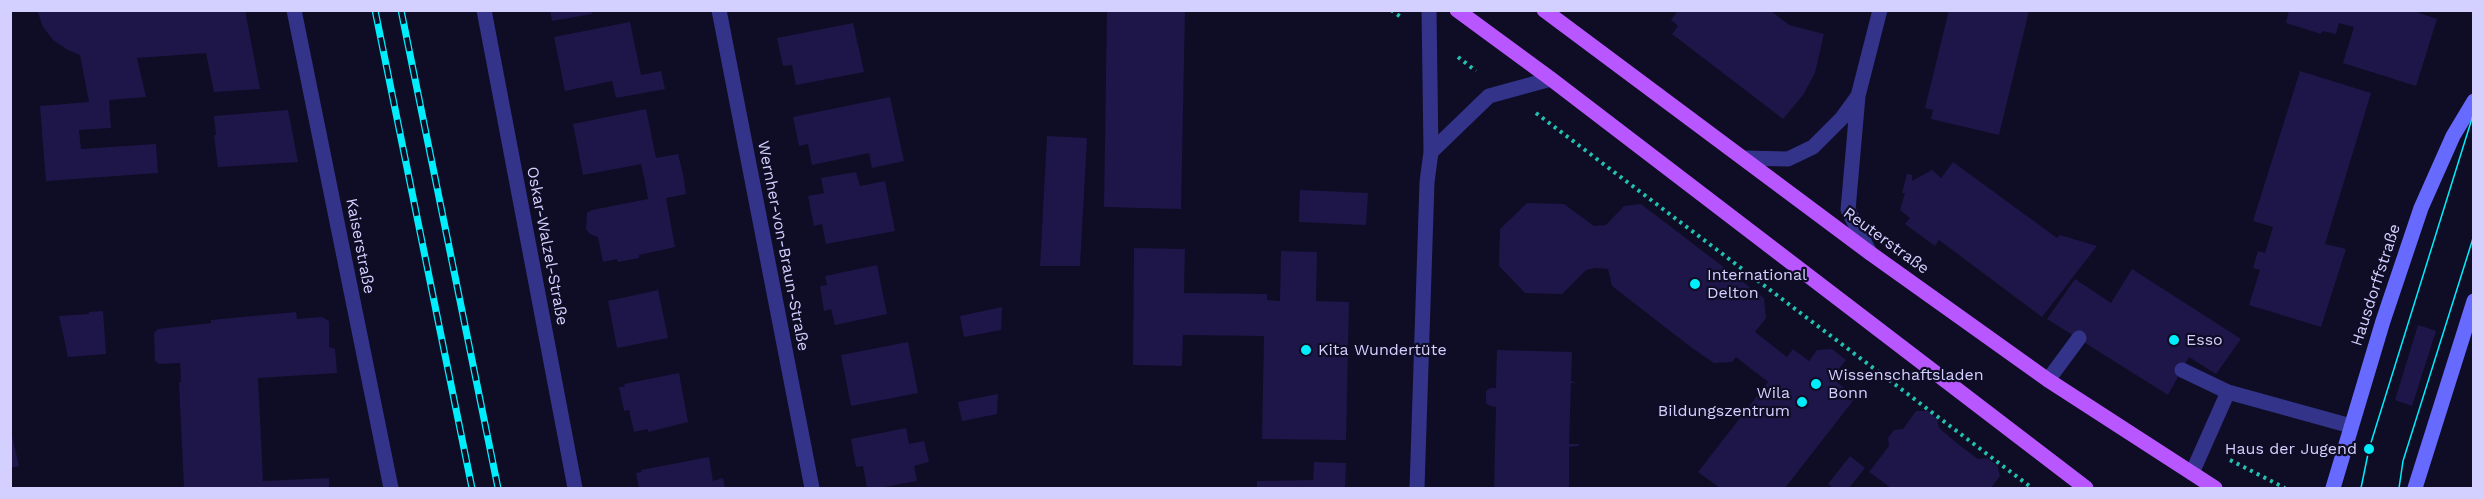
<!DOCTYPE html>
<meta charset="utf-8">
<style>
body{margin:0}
#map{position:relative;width:2484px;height:499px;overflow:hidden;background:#0f0c25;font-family:"Work Sans",sans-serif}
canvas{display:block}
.frame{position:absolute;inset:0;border:12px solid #d3d0ff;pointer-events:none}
</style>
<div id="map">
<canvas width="2484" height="499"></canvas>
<div class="frame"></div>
</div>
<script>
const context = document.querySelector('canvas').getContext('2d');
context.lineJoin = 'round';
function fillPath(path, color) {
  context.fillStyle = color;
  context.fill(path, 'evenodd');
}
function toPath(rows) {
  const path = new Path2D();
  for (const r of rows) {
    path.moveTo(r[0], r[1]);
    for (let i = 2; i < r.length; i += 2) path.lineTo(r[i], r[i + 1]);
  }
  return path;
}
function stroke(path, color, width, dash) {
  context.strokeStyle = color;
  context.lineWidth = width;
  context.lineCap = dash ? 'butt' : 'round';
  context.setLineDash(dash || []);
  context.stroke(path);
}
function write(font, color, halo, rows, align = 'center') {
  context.font = font + ' "Work Sans",sans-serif';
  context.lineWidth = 4.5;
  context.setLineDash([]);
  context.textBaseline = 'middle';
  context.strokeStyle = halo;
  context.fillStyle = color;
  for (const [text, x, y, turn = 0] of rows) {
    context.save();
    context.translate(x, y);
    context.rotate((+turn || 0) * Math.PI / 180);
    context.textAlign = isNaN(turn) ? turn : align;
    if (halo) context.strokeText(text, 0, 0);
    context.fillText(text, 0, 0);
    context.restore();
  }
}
const building = toPath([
 [37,10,245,10,260,89,214,92,206,53,137,58,146,97,109,100,111,128,79,130,81,149,156,144,158,173,46,181,40,106,89,102,80,55,68,50,53,40,43,27],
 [550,10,591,10,592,14,552,21],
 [1107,10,1185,10,1181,209,1104,207],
 [1678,10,1770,10,1789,25,1824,34,1815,73,1803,95,1783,119,1672,34,1678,26,1671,20],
 [1949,10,2029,11,1999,135,1931,119,1933,110,1925,108],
 [2289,10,2420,10,2419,13,2437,19,2416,86,2343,63,2354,27,2339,23,2336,34,2322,31,2321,34,2286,23],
 [630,22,641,75,661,71,665,89,616,98,612,81,565,91,554,37],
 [853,23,864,72,796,85,792,65,783,66,777,38],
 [2300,71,2371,93,2325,244,2346,249,2321,327,2249,305,2260,270,2253,268,2258,251,2265,253,2273,227,2253,221],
 [890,97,904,161,872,168,869,153,812,165,808,144,799,146,793,117],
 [646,109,656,158,678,154,683,174,686,194,666,198,675,247,639,255,639,258,618,262,617,259,603,262,598,237,590,234,586,229,587,213,592,210,648,199,645,182,641,164,583,175,573,124],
 [288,110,298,162,218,167,214,135,216,135,214,116],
 [1047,136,1087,138,1080,266,1040,266],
 [1953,162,2057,238,2060,235,2097,246,2042,317,1939,240,1935,246,1905,224,1910,218,1900,210,1905,193,1902,193,1907,174,1912,175,1912,181,1932,170,1941,178],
 [856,172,860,186,885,181,895,231,826,244,822,224,814,226,808,196,824,193,821,178],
 [1300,190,1368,193,1366,225,1299,222],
 [1527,203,1564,204,1594,226,1606,225,1624,206,1641,204,1764,298,1766,318,1755,332,1787,357,1793,349,1809,361,1817,350,1832,349,1846,360,1832,378,1856,397,1785,488,1720,488,1698,472,1768,382,1736,357,1732,362,1714,363,1692,348,1612,286,1608,269,1595,268,1586,270,1562,294,1525,293,1502,269,1499,266,1500,229],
 [1134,248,1185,249,1184,293,1267,294,1267,300,1280,301,1281,251,1317,252,1316,301,1349,302,1346,440,1262,439,1264,336,1183,335,1182,366,1133,365],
 [877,265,887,314,835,325,831,309,824,311,820,286,827,285,825,276],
 [2132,269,2241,339,2216,374,2189,357,2168,395,2047,319,2075,279,2111,303],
 [658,290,668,338,617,348,608,301],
 [1002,307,1001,330,964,337,960,316],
 [103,311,106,354,68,357,59,316,89,314,89,312],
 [296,312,297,319,322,317,329,321,329,347,335,349,337,373,258,378,263,481,329,478,329,488,184,488,179,382,181,382,180,363,159,364,155,361,154,333,158,329,211,323,211,320],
 [2418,325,2436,331,2412,406,2395,400],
 [908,342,918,393,851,406,841,355],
 [1497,350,1572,352,1571,381,1576,383,1571,383,1569,444,1579,444,1579,446,1569,447,1569,488,1494,488,1496,407,1490,406,1486,403,1486,391,1490,388,1496,388],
 [679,373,688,422,648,432,648,429,634,432,629,410,624,411,619,387,625,387,624,384],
 [998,394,997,414,962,421,958,402],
 [1916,411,1928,411,1937,419,1939,428,1958,444,1978,459,1987,458,1997,465,2000,476,1991,488,1891,488,1869,472,1889,446,1888,438,1894,430,1903,429],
 [906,428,909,444,924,441,929,462,914,466,917,481,879,488,867,488,863,466,856,467,851,439],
 [10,435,12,435,19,466,10,468],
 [1850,456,1865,468,1849,488,1833,488,1828,484],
 [709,457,713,481,723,478,725,488,639,488,636,473,642,472,641,470],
 [1314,462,1346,463,1345,488,1257,488,1257,481,1313,480]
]);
const path = toPath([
 [1391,10,1401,17],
 [1458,57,1476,71],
 [1536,113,2032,488],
 [2230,460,2285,488]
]);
const service = toPath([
 [2182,370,2228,392,2351,426],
 [2048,380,2079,338],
 [2192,473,2228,392]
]);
const minor = toPath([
 [294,10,391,488],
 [484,10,575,488],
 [719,10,812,488],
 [1431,152,1489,96,1551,79],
 [1744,158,1788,159,1813,147,1842,118,1858,96],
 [1870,253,1848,210,1858,96,1880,10],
 [1417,488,1427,182,1431,152,1429,10]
]);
const secondary = toPath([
 [2333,488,2383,321,2421,208,2453,136,2474,101],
 [2415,488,2474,301]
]);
const primary = toPath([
 [1457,10,1551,79,2086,488],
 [1544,10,1870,253,2048,380,2215,488]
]);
const tram = toPath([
 [2361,488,2369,449,2474,112],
 [2399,488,2403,461,2474,235]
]);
const rail = toPath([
 [375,10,472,488],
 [401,10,498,488]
]);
const markers = [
 [1695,284,6,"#00eefb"],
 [2174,340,6,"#00eefb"],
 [1306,350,6,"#00eefb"],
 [1816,384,6,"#00eefb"],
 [1802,402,6,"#00eefb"],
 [2369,449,6,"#00eefb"]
];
const streetNames = [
 ["Reuterstraße",1886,241,36],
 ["Kaiserstraße",360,246,79],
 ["Oskar-Walzel-Straße",547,246,79],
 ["Wernher-von-Braun-Straße",783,246,79],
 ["Hausdorffstraße",2376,285,-72]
];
const poiNames = [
 ["International",1707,275],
 ["Delton",1707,293],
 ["Esso",2186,340],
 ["Kita Wundertüte",1318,350],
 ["Wissenschaftsladen",1828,375],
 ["Bonn",1828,393],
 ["Wila",1790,393,"right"],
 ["Bildungszentrum",1790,411,"right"],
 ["Haus der Jugend",2357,449,"right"]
];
fillPath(building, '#1e1648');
stroke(path, '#22c1b0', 4, [3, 4.5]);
stroke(service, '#323389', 15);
stroke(minor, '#323389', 15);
stroke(secondary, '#676aff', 15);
stroke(primary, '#b857ff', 15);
stroke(tram, '#00eefb', 1.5);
stroke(rail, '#00eefb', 7);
stroke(rail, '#0f0c25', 4.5, [14]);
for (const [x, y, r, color] of markers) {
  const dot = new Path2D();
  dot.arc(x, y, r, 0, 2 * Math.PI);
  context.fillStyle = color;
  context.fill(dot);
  stroke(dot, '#0f0c25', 2);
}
write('16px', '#d3d0ff', '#0f0c25', streetNames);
write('16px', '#d3d0ff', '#0f0c25', poiNames, 'left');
</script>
